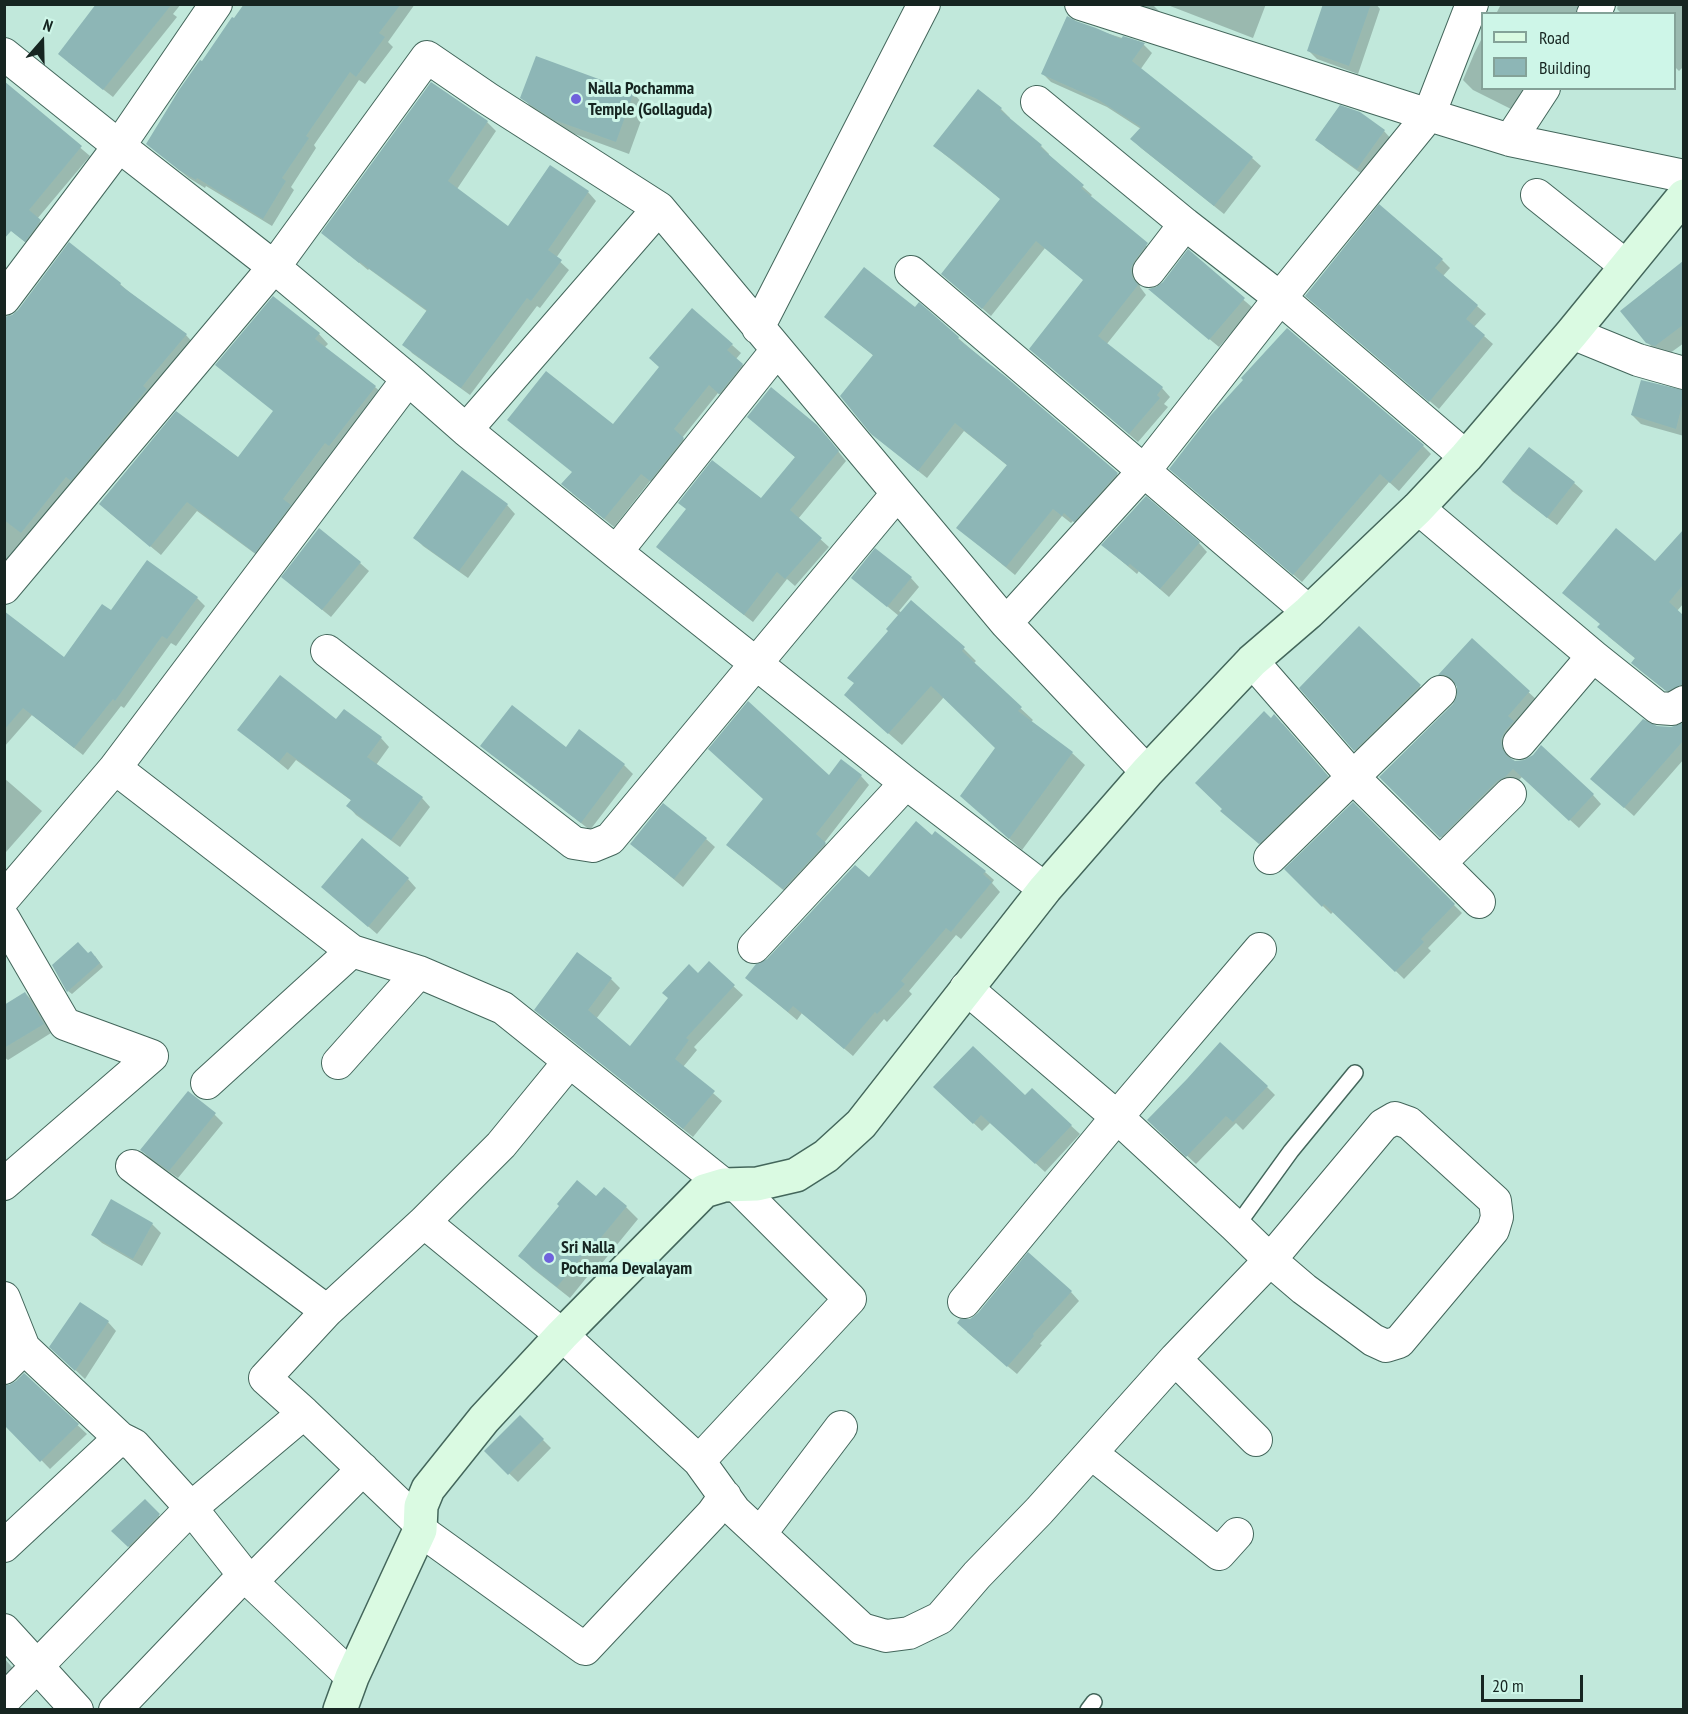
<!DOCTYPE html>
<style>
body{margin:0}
#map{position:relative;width:1688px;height:1714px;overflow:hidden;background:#c1e8db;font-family:"PT Sans Narrow",sans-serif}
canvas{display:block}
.frame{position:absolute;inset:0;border:6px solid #162521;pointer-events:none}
.legend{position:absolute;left:1481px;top:12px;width:195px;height:78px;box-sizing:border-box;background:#cef6e8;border:2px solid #84a298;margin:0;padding:8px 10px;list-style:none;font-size:18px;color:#162521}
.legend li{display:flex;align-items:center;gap:12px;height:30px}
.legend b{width:30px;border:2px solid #84a298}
.north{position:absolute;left:12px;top:12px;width:60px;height:60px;-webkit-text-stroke:4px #cef6e8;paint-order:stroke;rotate:20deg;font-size:16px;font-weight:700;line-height:24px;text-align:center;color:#162521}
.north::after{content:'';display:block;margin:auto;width:21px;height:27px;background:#162521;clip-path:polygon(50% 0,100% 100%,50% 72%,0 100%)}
.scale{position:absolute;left:1481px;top:1675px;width:102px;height:27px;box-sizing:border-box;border:3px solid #162521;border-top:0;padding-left:8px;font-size:18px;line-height:21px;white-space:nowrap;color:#162521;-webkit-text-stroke:4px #cef6e8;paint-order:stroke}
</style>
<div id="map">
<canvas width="1688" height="1714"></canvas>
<div class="frame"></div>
<ul class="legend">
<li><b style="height:8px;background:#dafae2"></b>Road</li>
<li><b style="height:16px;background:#8db6b6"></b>Building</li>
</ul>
<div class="north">N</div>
<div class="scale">20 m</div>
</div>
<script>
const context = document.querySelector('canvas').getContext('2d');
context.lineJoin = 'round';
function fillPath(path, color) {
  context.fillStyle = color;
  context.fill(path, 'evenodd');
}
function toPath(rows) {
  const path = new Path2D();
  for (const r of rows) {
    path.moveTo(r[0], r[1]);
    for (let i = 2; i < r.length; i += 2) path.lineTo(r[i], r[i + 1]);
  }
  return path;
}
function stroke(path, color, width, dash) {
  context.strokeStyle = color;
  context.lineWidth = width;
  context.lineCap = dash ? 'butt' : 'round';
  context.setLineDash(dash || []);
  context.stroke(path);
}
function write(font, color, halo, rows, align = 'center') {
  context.font = font + ' "PT Sans Narrow",sans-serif';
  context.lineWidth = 6;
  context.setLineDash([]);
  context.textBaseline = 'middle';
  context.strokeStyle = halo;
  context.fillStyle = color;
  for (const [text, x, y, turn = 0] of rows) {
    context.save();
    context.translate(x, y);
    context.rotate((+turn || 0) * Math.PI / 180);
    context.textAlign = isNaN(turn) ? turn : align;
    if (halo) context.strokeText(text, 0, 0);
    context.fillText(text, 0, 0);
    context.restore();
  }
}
const shadow = toPath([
 [98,4,181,4,173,14,177,17,113,97,68,62],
 [246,4,415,4,388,42,393,47,365,84,359,80,314,145,316,148,291,187,294,190,272,226,206,186,205,188,189,178,148,144,202,63],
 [1126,4,1152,4,1165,17],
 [1165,4,1266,4,1253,38],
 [1325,4,1376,4,1380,9,1358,74,1317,59,1308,50],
 [1501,4,1584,4,1579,14,1496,14],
 [1618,4,1684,4,1684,66,1679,71,1674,66,1674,14,1622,14,1617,9],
 [1075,23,1144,45,1152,53,1140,70,1252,158,1261,166,1224,214,1141,148,1132,139,1141,129,1107,107,1051,82,1043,74],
 [1482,38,1482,88,1538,88,1521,114,1473,90,1463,80,1474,54],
 [4,83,90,156,37,219,49,229,34,249,4,225],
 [432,84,487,122,496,131,457,189,508,228,588,192,596,201,556,258,569,270,540,308,537,306,470,395,412,353,404,344,428,312,369,269,368,270,323,233],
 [979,91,1001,109,1010,118,1009,119,1041,146,1049,154,1048,156,1092,195,1090,197,1155,253,1139,277,1140,287,1146,295,1106,345,1162,388,1170,397,1164,404,1168,407,1138,442,1039,357,1085,281,1045,248,991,316,952,282,1002,200,944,154,935,146],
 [633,93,646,107,629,154,569,132,535,111,522,97],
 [1384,131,1392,140,1366,177,1326,148,1317,139],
 [1188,252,1253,308,1219,347,1159,297],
 [1442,260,1450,268,1443,276,1486,314,1474,327,1493,344,1439,409,1316,304],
 [1684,262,1684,343,1666,356,1658,353,1647,342,1655,283],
 [120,284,129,292,186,335,194,344,113,449,105,443,4,564,4,319],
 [273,298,319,334,328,344,324,348,375,387,385,396,265,561,197,511,161,555,110,513,238,459,274,412],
 [915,309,958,338,1126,482,1083,529,1073,521,1071,523,1062,516,1015,575,958,528,1008,466,964,431,927,478,882,442,874,356,826,317],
 [732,345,741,353,736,359,751,373,728,401,718,393,682,438,692,447,659,488,650,481,614,527,572,493,613,427],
 [1684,391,1684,436,1641,424,1632,415,1679,392],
 [749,417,826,436,846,461,798,519,829,547,795,586,787,579,753,622,667,555,761,501,796,458],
 [1423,446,1431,454,1399,491,1389,482,1302,582,1179,477],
 [1504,482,1574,483,1583,491,1557,525,1512,491],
 [507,505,515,514,468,578,423,546,415,538],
 [1684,532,1684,603,1677,611,1684,617,1684,695,1675,698,1641,671,1633,663,1636,659,1608,636,1656,563],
 [1199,543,1207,552,1169,597,1139,571,1137,574,1112,553],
 [360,563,369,571,331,617,292,585],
 [853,578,911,578,919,587,899,611,964,649,976,661,973,664,1033,720,1031,722,1072,753,1085,765,1022,850,962,796,997,748,944,697,902,745,858,707,855,684,899,616],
 [197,598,205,606,176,646,171,643,124,708,121,706,83,755,32,715,4,747,4,630,65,659,111,612],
 [1359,629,1433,699,1368,763,1355,750],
 [1472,640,1538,701,1509,748,1510,758,1515,762,1593,795,1601,804,1579,828,1522,777,1449,845,1381,777,1454,705,1459,697,1459,687,1455,683,1449,683,1441,674],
 [1271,720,1283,724,1336,785,1268,851,1231,819],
 [336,721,381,738,389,747,376,765,422,798,430,807,400,847,356,815,348,806,352,801,296,760,288,770,239,730],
 [1684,725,1684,759,1634,816,1601,787,1656,727,1671,728],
 [566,749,624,765,633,774,590,830,491,754],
 [861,776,869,785,824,843,834,852,792,897,737,853,829,777],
 [4,778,42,811,6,852,4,851],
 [1353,804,1462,913,1428,948,1431,951,1404,979,1334,911,1331,914,1286,870],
 [932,837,985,872,994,880,992,883,1000,892,961,939,956,935,909,991,912,994,887,1022,884,1019,853,1056,802,1013,797,1020,747,978,869,879],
 [706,839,715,847,683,887,641,852],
 [408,879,416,888,377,934,332,895],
 [88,954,95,956,103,967,72,994,68,991],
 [578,954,611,979,620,988,596,1019,630,1049,709,964,743,995,694,1047,697,1050,683,1067,722,1101,693,1137,545,1018],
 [25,993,34,1002,51,1033,8,1060,4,1057,4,1006],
 [1267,1087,1275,1095,1243,1130,1236,1123,1196,1164,1157,1128],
 [1032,1090,1080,1134,1045,1172,991,1122,982,1131,944,1095,1025,1097],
 [214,1114,223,1123,178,1178,150,1159,142,1150],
 [596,1198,626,1207,638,1219,602,1263,600,1261,570,1298,532,1268,520,1256],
 [152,1224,161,1233,142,1266,102,1243,93,1235],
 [1071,1292,1079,1301,1040,1344,1042,1345,1017,1374,967,1332,970,1320],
 [108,1322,116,1331,85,1379,51,1347],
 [24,1375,87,1434,50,1469,4,1422,10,1387],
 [520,1417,551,1448,518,1482,486,1451],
 [145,1501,167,1524,137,1555,114,1531],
 [4,1658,18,1674,4,1686]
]);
const building = toPath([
 [96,4,172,4,103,90,58,54],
 [244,4,401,4,379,33,385,37,356,77,350,72,306,136,309,138,282,178,286,181,263,219,197,178,196,180,179,170,146,144,179,90,200,60,202,61,232,17,234,18],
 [1323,4,1371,4,1349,66,1307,51],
 [1067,16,1076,21,1096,28,1121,39,1123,36,1145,43,1132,61,1253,157,1214,206,1130,139,1141,127,1097,99,1041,74],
 [536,56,634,92,616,142,554,120,520,98],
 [4,81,82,146,29,210,41,220,25,242,11,231,4,239],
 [431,82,488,121,448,181,508,226,550,165,589,191,548,250,562,260,531,301,527,298,461,388,402,345,427,310,360,262,359,263,321,233],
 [978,89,1002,108,1000,110,1042,145,1040,147,1084,185,1081,188,1148,243,1135,260,1131,268,1132,277,1138,285,1098,336,1163,387,1157,395,1160,398,1129,434,1029,349,1083,280,1036,241,982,309,941,274,1000,199,958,164,933,146],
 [1340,105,1360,112,1385,130,1357,169,1315,140],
 [1379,204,1443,259,1435,268,1478,305,1466,319,1485,335,1429,402,1305,296],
 [69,242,121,283,120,285,187,334,143,386,147,389,71,481,66,477,21,533,4,520,4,317,12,315,18,310],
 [1188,249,1245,298,1209,340,1148,289,1156,287,1163,282],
 [1683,261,1683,325,1655,346,1646,343,1620,311],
 [864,267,915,307,919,302,959,337,958,339,1006,377,1118,473,1074,522,1064,513,1062,516,1053,509,1006,567,956,528,1007,465,955,423,918,471,871,434,840,396,873,355,824,317],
 [273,296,320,333,315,339,376,386,329,446,325,443,283,499,291,505,255,553,187,502,150,547,99,504,176,411,238,457,273,411,215,365],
 [692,308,733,344,727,350,743,364,719,394,709,385,674,429,684,438,650,481,641,474,604,519,561,484,572,472,507,420,546,371,613,424,659,367,649,358],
 [1287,328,1424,445,1390,483,1380,474,1293,575,1169,469,1211,415,1243,380,1241,378],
 [1641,380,1683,390,1683,401,1676,429,1631,415],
 [771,387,817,425,839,451,790,510,822,538,785,579,777,572,744,615,656,547,686,509,678,503,712,460,761,498,795,457,747,417],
 [1529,447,1575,482,1547,518,1502,482],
 [462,470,508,504,459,571,413,538],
 [1146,496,1200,542,1160,589,1130,564,1128,566,1101,545],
 [319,528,361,562,322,610,281,577],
 [1616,528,1655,561,1683,530,1683,585,1669,602,1683,615,1683,684,1668,691,1665,690,1631,663,1635,658,1597,627,1600,624,1562,593],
 [875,548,912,577,887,607,851,578],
 [147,560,198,597,167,639,162,636,115,701,113,699,74,748,23,708,4,730,4,611,64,657,102,604,111,610],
 [911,600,965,647,962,651,1022,707,1018,711,1073,752,1009,839,960,796,995,748,931,686,888,734,844,695,854,683,847,678,888,631,886,629],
 [1359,626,1421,685,1354,751,1299,688],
 [1472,638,1530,691,1508,716,1514,721,1505,731,1501,739,1502,748,1507,756,1515,761,1524,760,1533,755,1541,745,1594,794,1569,821,1513,769,1505,777,1497,781,1440,838,1379,777,1453,704,1457,696,1457,687,1452,679,1445,675,1438,675],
 [280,675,336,719,344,709,382,737,367,757,423,797,391,840,346,806,351,800,287,752,279,762,237,730],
 [748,701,829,775,841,759,862,775,816,834,826,843,783,889,726,845,763,799,708,749],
 [512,705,566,747,579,729,625,764,581,823,480,746],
 [1264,711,1271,718,1274,714,1328,776,1259,844,1220,811,1222,809,1195,783],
 [1643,719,1657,726,1671,727,1683,723,1683,741,1624,808,1590,779],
 [1353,802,1455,904,1421,939,1424,942,1395,972,1324,904,1322,907,1284,869],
 [663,803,707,838,674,879,630,844],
 [916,821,932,835,935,831,986,871,983,874,992,882,951,932,946,928,901,981,905,984,877,1014,875,1012,844,1049,793,1006,788,1012,745,978,756,964,767,959,855,865,869,877],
 [362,838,409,878,368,927,321,887],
 [78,942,88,953,91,951,100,963,67,992,52,965],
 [577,952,612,978,588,1010,630,1046,668,998,662,993,689,964,698,973,709,961,735,985,686,1038,689,1040,675,1059,715,1091,683,1129,534,1010],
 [25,992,44,1024,4,1048,4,1005],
 [1220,1042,1268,1086,1233,1122,1226,1116,1186,1157,1147,1120,1187,1079],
 [973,1046,1025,1095,1032,1088,1072,1125,1035,1164,981,1115,973,1124,933,1087],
 [188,1091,216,1113,169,1171,140,1150],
 [577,1180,596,1196,604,1187,627,1206,589,1252,587,1250,557,1287,518,1256,559,1206,557,1204],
 [111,1199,153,1223,133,1259,91,1235],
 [1028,1252,1072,1291,1033,1334,1034,1336,1007,1367,957,1323,960,1319,970,1319,978,1313],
 [80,1302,109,1321,75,1371,49,1347],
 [24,1373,79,1424,40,1462,4,1425,4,1385,9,1385,16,1381],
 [520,1415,544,1439,508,1475,484,1451],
 [145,1499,160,1514,128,1547,111,1531]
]);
const lane = toPath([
 [1236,1227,1291,1151,1355,1073],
 [1088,1710,1094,1702]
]);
const street = toPath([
 [1081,4,1429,115,1510,140,1684,176],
 [1593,14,1599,4],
 [4,54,119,146,274,267,408,379,466,430,616,552,906,783,1045,889],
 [1037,102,1185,224,1280,298,1466,457],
 [1510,140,1544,88],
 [1537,195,1626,266],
 [1149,271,1185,224],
 [911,272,1309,612],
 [4,299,119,146,216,4],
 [758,328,924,4],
 [1572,333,1638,360,1684,373],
 [466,430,659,208],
 [1418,508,1593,656,1519,743],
 [616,552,777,350],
 [4,588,274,267,427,57,487,98,659,208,1006,623,1147,772],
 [1006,623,1144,471,1280,298,1429,115,1472,4],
 [327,651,574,843,593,846,610,839,897,494],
 [1593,656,1658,708,1672,709,1684,702],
 [1252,661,1353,777,1479,902],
 [115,768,352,951,419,972,503,1008,724,1185],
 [1270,858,1440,692],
 [1440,863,1510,794],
 [4,898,115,768,408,379],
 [4,919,65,1024,152,1056,4,1184],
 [754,947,906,783],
 [966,988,1117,1117,1235,1226,1270,1260,1304,1289,1373,1340,1386,1346,1399,1342,1493,1230,1497,1217,1495,1201,1409,1123,1395,1118,1383,1125,1270,1260,1175,1359],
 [338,1063,419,972],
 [207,1083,352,951],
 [132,1166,327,1311],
 [424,1222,562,1335,699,1461,735,1511,862,1629,886,1636,909,1633,940,1618,977,1575,1039,1511,1175,1359,1256,1440],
 [4,1298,24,1348,120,1438,134,1445,191,1508,244,1575,352,1677],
 [964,1302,1117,1117,1260,949],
 [4,1368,24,1348],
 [1091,1453,1219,1554,1237,1534],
 [699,1461,850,1299,736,1185],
 [420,1524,304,1413,265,1378,327,1311,424,1222,501,1145,569,1062],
 [420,1530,585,1649,712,1514,725,1496],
 [760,1534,841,1427],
 [4,1546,120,1438],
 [251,1582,363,1469],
 [4,1630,77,1710],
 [4,1700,191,1508,304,1413],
 [115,1710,244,1575]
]);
const secondary = toPath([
 [340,1710,352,1677,420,1530,421,1506,428,1489,484,1419,562,1335,704,1191,724,1185,757,1184,796,1175,826,1156,861,1124,1045,889,1147,772,1252,661,1309,612,1418,508,1466,457,1572,333,1684,196]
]);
const markers = [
 [576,99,6,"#6f62dc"],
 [549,1258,6,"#6f62dc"]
];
const poiNames = [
 ["Nalla Pochamma",588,89],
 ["Temple (Gollaguda)",588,110],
 ["Sri Nalla",561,1248],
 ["Pochama Devalayam",561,1269]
];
fillPath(shadow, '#0003');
fillPath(building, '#8db6b6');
stroke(lane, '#43665b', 18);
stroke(street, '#43665b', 34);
stroke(secondary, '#43665b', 36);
stroke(lane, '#fff', 15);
stroke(street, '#fff', 32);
stroke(secondary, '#dafae2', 33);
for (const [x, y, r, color] of markers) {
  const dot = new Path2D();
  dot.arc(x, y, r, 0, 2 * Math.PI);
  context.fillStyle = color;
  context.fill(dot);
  stroke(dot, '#cef6e8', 2);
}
write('bold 18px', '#162521', '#cef6e8', poiNames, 'left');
</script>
